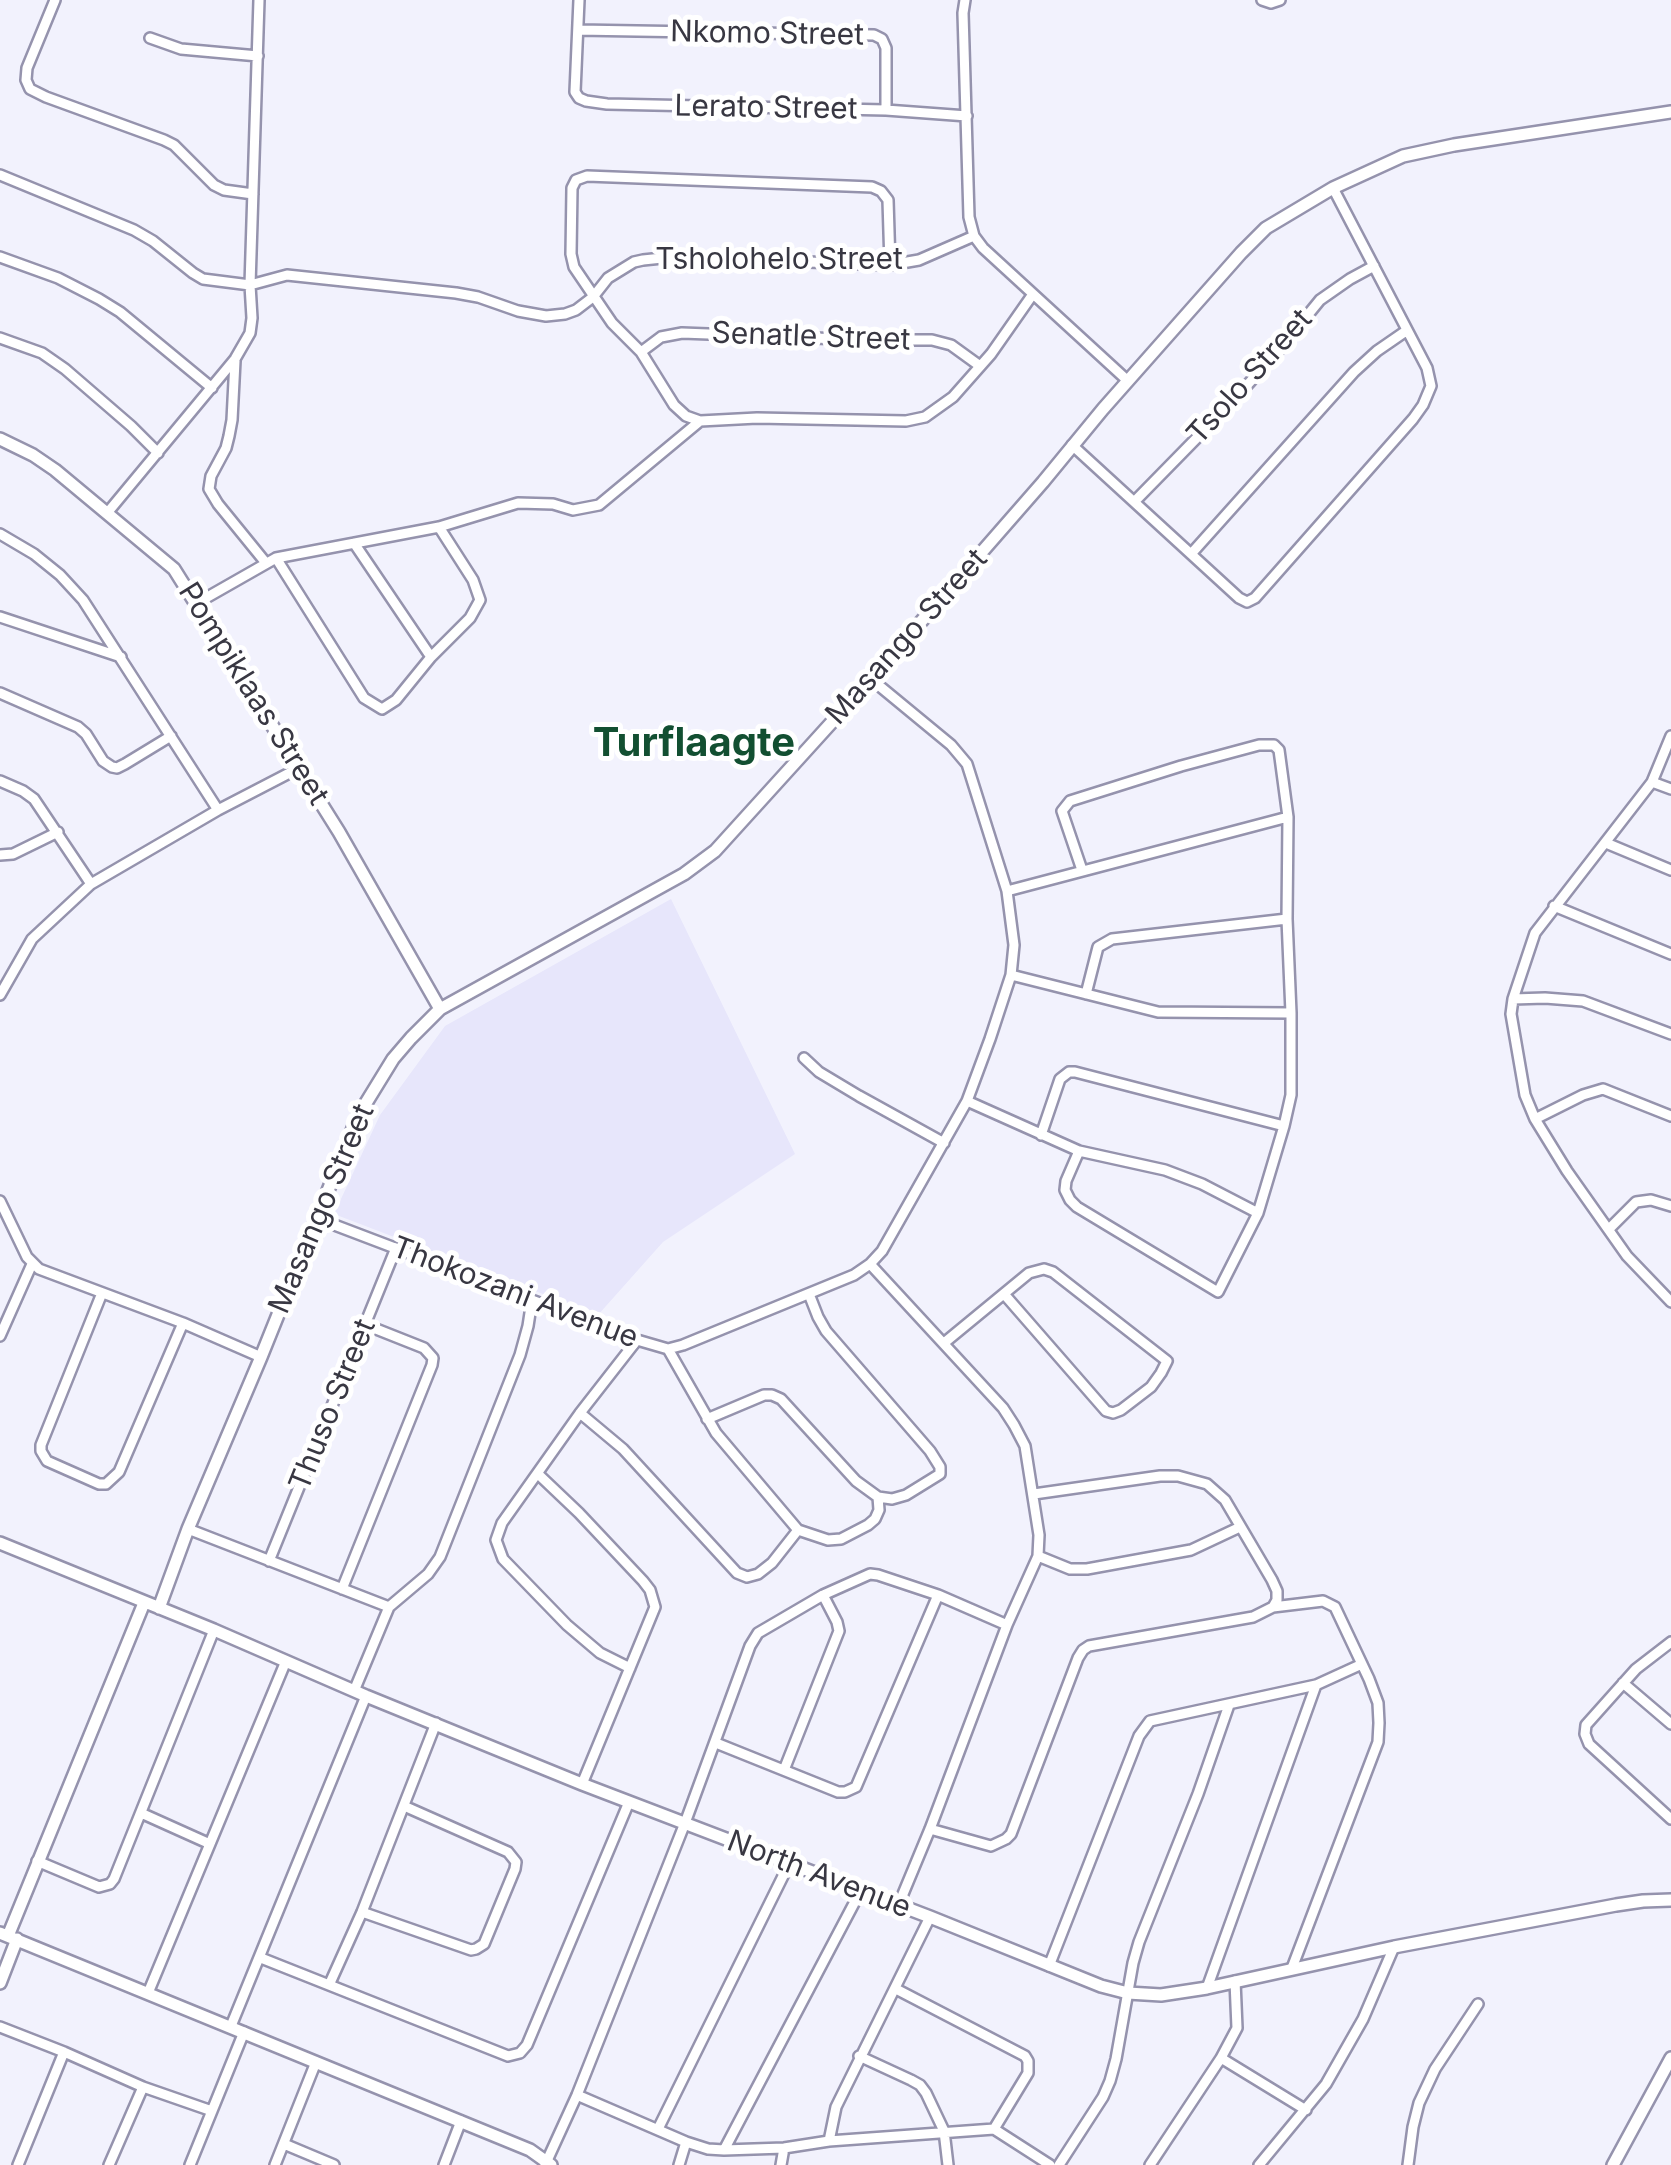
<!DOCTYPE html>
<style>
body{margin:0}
canvas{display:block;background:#f2f2fd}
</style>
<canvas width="1671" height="2165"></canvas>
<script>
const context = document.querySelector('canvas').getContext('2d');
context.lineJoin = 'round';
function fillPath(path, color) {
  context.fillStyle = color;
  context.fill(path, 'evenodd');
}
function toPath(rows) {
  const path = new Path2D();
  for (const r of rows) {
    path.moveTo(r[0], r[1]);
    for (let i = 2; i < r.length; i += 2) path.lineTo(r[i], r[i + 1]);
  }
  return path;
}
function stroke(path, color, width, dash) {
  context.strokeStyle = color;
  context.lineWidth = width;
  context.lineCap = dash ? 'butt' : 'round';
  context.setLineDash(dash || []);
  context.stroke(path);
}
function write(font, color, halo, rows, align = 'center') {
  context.font = font + ' Inter,sans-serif';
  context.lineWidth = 10;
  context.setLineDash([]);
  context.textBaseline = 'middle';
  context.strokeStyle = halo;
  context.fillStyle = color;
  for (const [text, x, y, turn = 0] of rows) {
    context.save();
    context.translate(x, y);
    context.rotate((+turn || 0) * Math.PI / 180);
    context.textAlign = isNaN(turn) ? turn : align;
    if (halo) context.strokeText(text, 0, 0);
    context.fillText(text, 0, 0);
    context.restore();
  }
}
const built = toPath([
 [671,899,795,1154,663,1242,598,1315,334,1214,380,1115,445,1026]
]);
const minor = toPath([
 [55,0,27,68,26,80,30,89,46,97,164,140,174,145,214,185,224,190,253,194],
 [579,0,575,92,579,98,586,101,607,104,886,110,967,116],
 [965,0,963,13,969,217,974,236,983,248,1128,381],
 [1262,0,1271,3,1280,0],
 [578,30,874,35,882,39,886,48,886,110],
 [150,38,181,49,258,56],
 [0,175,134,230,153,241,193,273,203,279,250,285,287,275,456,293,478,297,518,311,546,316,565,314,576,310,593,297,608,278,634,262,643,260,672,257,890,265,919,260,974,236],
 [0,257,58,278,99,299,120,312,212,388],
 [890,265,888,200,881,191,872,187,587,176,576,180,572,188,571,254,574,267,612,323,641,352,674,405,686,416,700,421,757,418,906,421,925,417,953,397,991,354,1033,294],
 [0,338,42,353,65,369,131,426,158,453],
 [641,352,661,337,682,333,867,340,932,340,951,345,980,366],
 [235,361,232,420,229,436,226,448,211,476,209,489,218,504,266,563],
 [1072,445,1239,598,1247,602,1255,598,1413,419,1423,405,1431,386,1427,368,1333,188],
 [1135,501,1230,404,1280,349,1320,300,1350,279,1374,266],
 [108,512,235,359,250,333,252,318,250,285,259,0],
 [0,534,34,554,60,575,83,600,218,810],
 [354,543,431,657],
 [1191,554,1354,372,1377,351,1406,331],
 [276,558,364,698,382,709,396,700,431,657,470,618,480,600,473,580,439,527],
 [197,603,276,558,439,527,518,503,553,504,573,510,599,505,700,421],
 [0,617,121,657],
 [0,693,78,727,86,734,103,761,112,767,117,768,125,764,171,736],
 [1671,736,1652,782,1535,933,1513,999,1511,1014,1525,1095,1535,1119,1567,1171,1627,1256,1671,1302],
 [0,781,23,791,34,799,91,884],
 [1652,782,1671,789],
 [1606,843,1671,870],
 [0,855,13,854,58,832],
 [1007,891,1288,817],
 [1554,906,1671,954],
 [1011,975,1158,1012,1291,1013],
 [1086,994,1098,947,1112,939,1287,919],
 [0,995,32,939,91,884,218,810,299,768],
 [1513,999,1545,998,1583,1001,1671,1034],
 [804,1058,819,1072,859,1096,944,1143],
 [967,1101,1079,1151,1165,1170,1202,1184,1258,1213],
 [1535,1119,1583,1095,1603,1089,1671,1116],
 [1041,1135,1060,1079,1069,1072,1075,1072,1284,1126],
 [1079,1151,1066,1181,1065,1190,1070,1200,1077,1207,1218,1292,1258,1213,1284,1126,1291,1095,1291,1013,1287,919,1288,817,1279,750,1274,745,1259,745,1181,766,1070,801,1062,811,1082,870],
 [0,1201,27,1257,39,1269,183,1323,261,1357],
 [316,1218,637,1340,668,1349,683,1345,854,1275,870,1264,882,1251,967,1101,990,1039,1011,975,1014,945,1007,891,967,764,951,745,871,679],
 [1610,1228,1636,1202,1651,1200,1671,1206],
 [870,1264,1003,1408,1014,1425,1025,1446,1039,1535,1038,1556,1007,1625,930,1829,898,1906],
 [102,1293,41,1445,41,1451,47,1461,99,1484,106,1484,119,1472,183,1323],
 [0,1336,32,1264],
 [944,1343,1029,1273,1044,1269,1053,1272,1167,1361,1161,1373,1151,1387,1121,1410,1113,1413,1106,1411,1004,1294],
 [668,1349,716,1433,798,1530,828,1540,841,1539,868,1525,875,1519,879,1510,878,1497],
 [580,1413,623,1449,737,1573,747,1577,758,1574,772,1563,798,1530],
 [707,1419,764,1395,772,1395,781,1399,856,1481,878,1497,892,1499,906,1495,940,1474,940,1467,930,1451,826,1331,818,1317,809,1294],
 [538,1474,579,1513,643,1581,650,1590,655,1607,582,1784],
 [188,1529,389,1607,428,1574,440,1557,520,1355,528,1326,532,1300],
 [1038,1556,1070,1569,1087,1569,1191,1550,1240,1527],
 [269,1561,396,1248],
 [342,1589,432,1365,433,1358,424,1348,366,1325],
 [1273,1607,1323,1601,1335,1607,1369,1679,1378,1703,1379,1723,1378,1742,1292,1968],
 [1671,1642,1636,1669,1586,1725,1585,1734,1589,1744,1671,1819],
 [630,1668,600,1653,567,1625,503,1559,496,1540,502,1523,580,1413,637,1340],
 [1623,1683,1671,1724],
 [354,1691,389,1607],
 [716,1743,838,1792,845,1792,856,1787,938,1595],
 [784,1770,839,1631,837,1622,823,1595],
 [141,1813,210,1844],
 [930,1829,991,1846,1006,1839,1011,1834,1078,1658,1083,1650,1089,1646,1253,1617,1273,1607,1277,1600,1277,1591,1272,1580,1225,1500,1207,1484,1178,1476,1160,1476,1034,1494],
 [37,1861,99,1887,110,1884,114,1879,214,1630],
 [362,1912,471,1950,476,1949,484,1944,515,1869,516,1862,508,1852,404,1806],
 [261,1958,508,2056,520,2053,527,2045,629,1802],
 [1049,1966,1139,1736,1150,1721,1316,1685,1362,1664],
 [330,1983,362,1912,436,1723],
 [1207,1988,1316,1685],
 [896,1989,1025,2056,1028,2061,1028,2073,994,2129],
 [148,1993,286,1661],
 [231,2026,366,1696],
 [0,2027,64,2052,143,2087,212,2111],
 [859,2056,911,2080,920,2085,926,2093,944,2131,948,2165],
 [1221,2058,1237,2028,1235,1981],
 [577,2095,686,2142,708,2149,724,2150,784,2148,829,2141,994,2129,1050,2165],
 [658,2129,789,1864],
 [829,2141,836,2107,930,1917],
 [284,2144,334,2165],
 [724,2150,860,1892],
 [18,2165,64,2052],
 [109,2165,143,2087],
 [190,2165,244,2032],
 [275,2165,316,2062],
 [444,2165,461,2121],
 [545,2165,577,2095,685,1823,750,1646,758,1633,823,1595,870,1574,878,1575,938,1595,1007,1625],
 [679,2165,686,2142],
 [781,2165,784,2148],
 [1059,2165,1103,2097,1110,2081,1116,2059,1133,1963,1139,1942,1198,1794,1229,1705],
 [1150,2165,1221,2058,1306,2110],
 [1259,2165,1326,2084,1363,2019,1394,1947],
 [1408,2165,1413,2127,1419,2103,1435,2069,1478,2004]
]);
const tertiary = toPath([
 [0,439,33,455,55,470,174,569,339,832,440,1009],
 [0,1543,214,1630,366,1696,582,1784,930,1917,1101,1986,1128,1993,1161,1995,1207,1988,1394,1947,1616,1905,1643,1901,1671,1900],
 [159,1608,188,1529,261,1357,358,1116,393,1059,411,1038,440,1009,684,874,715,851,871,679,1043,482,1103,409,1241,253,1266,228,1333,188,1403,156,1454,145,1671,112],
 [0,1933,530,2150,551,2165],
 [8,1936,144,1603],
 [0,1983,17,1939],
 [1613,2165,1671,2058]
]);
const streetNames = [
 ["Nkomo Street",767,34,1],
 ["Lerato Street",766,108,1],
 ["Tsholohelo Street",779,260],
 ["Senatle Street",811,337,2],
 ["Tsolo Street",1250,377,-48],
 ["Masango Street",907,637,-48],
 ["Pompiklaas Street",253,694,58],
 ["Masango Street",322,1209,-67],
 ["Thokozani Avenue",515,1293,21],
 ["Thuso Street",333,1405,-68],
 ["North Avenue",819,1875,21]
];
const districtNames = [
 ["Turflaagte",694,744]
];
fillPath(built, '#e7e6fb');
stroke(minor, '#9593ad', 14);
stroke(tertiary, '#9593ad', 16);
stroke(minor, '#fff', 9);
stroke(tertiary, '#fff', 11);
write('30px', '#383742', '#fff', streetNames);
write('bold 40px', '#124f31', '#fff', districtNames);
</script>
